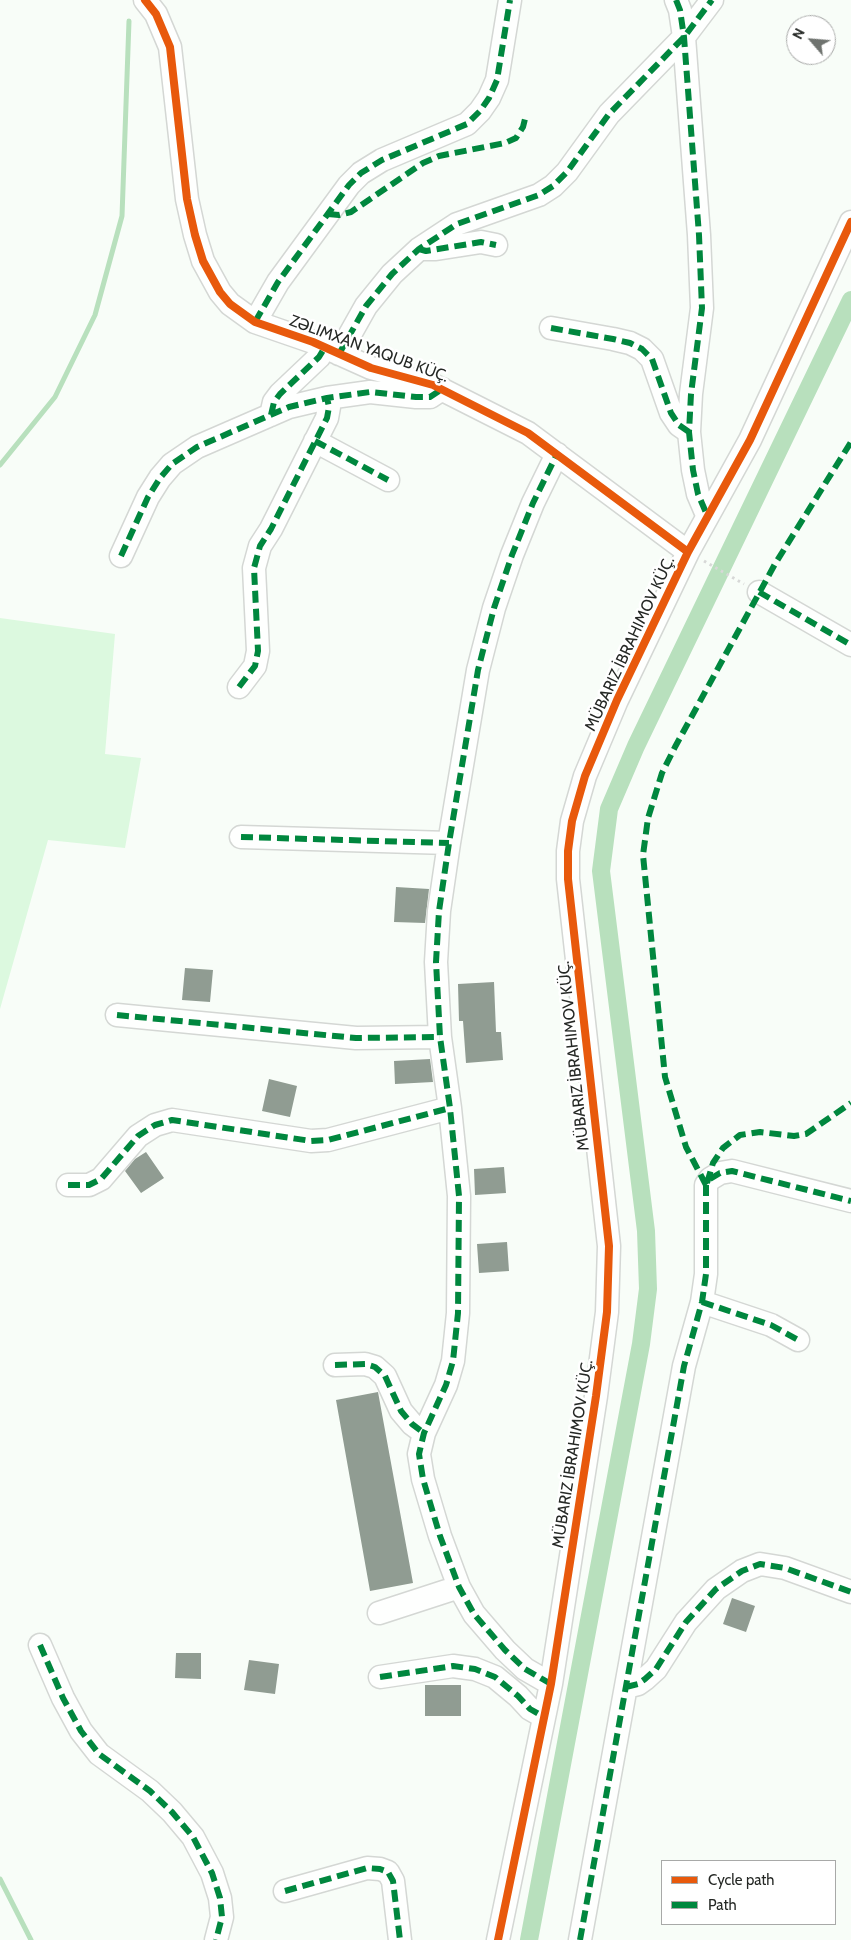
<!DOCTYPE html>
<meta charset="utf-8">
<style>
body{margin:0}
#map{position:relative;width:851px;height:1940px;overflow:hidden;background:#f8fdf8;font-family:Cabin,sans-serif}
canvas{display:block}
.legend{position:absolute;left:661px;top:1860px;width:175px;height:65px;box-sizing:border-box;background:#fff;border:1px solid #a8a9a8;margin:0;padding:6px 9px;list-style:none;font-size:15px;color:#252825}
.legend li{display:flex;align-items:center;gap:10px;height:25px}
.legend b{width:25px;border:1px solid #a8a9a8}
.north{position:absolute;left:786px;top:15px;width:50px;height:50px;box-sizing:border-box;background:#fff;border:1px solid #a8a9a8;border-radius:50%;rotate:297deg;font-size:14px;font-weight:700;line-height:20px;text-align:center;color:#252825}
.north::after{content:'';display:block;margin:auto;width:18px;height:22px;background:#6f736f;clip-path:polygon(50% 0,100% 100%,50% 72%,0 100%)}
</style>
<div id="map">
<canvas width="851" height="1940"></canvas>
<ul class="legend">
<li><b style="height:6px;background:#e8590c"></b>Cycle path</li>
<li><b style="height:6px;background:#00873e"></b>Path</li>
</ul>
<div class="north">N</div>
</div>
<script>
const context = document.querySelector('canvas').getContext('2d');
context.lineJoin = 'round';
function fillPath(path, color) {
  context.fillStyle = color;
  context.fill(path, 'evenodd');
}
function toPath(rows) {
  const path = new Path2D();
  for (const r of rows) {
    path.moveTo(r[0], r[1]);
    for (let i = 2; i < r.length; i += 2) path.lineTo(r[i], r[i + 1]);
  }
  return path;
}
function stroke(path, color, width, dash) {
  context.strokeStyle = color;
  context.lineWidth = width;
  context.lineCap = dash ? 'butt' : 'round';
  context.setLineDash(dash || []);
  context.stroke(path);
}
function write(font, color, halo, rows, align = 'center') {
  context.font = font + ' Cabin,sans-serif';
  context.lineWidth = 5;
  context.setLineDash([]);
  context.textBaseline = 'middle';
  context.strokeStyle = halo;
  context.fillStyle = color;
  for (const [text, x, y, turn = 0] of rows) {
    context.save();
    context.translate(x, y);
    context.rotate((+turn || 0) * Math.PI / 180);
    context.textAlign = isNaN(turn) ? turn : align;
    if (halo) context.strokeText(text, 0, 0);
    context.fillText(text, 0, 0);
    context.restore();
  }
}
const green = toPath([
 [0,618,115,634,105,754,141,758,125,848,48,840,0,1009]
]);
const stream = toPath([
 [0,465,55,397,95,315,122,216,129,21],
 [0,1879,31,1940]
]);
const canal = toPath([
 [529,1940,641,1344,648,1289,646,1231,601,871,609,809,636,746,851,300]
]);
const building = toPath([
 [396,887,429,889,425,923,394,922],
 [185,968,213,970,210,1002,182,1000],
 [494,982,496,1032,501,1032,503,1060,466,1063,463,1021,459,1021,458,984],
 [430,1059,433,1082,395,1084,394,1061],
 [269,1079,297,1086,290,1117,262,1111],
 [146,1152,164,1178,141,1193,125,1171,135,1159],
 [504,1167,506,1193,475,1195,474,1169],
 [507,1242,509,1271,479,1273,477,1244],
 [378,1392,413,1583,370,1591,336,1400],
 [732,1598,755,1606,746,1632,723,1624],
 [176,1653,201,1653,201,1679,175,1678],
 [249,1660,279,1664,275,1694,244,1690],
 [425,1685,461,1685,461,1716,425,1716]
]);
const path = toPath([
 [704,561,744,584]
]);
const minor = toPath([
 [145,0,156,14,170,47,187,199,195,235,203,261,220,292,230,304,255,322,313,342,371,368,433,385,528,433,688,552],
 [676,0,680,10,684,37,699,235,702,308,691,394,689,432,693,470,698,494,707,515],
 [422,249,436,249,481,242,496,245],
 [255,322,278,282,349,185,361,173,382,160,467,124,480,111,489,98,497,80,510,0],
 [551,328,613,339,630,343,642,349,652,359,671,413,679,425,689,432],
 [339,354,366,306,392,274,419,249,457,224,539,195,553,186,567,172,609,114,684,37,712,0],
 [271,415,274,402,280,394,319,357,325,347],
 [315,441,388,480],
 [121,556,148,497,160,478,172,464,197,447,289,407,327,398,370,392,416,397,430,397,442,389],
 [759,592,851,645],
 [239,687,255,666,258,651,254,568,260,546,271,529,327,418,329,407,327,398],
 [241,837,449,843],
 [117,1015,356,1038,440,1037],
 [68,1185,89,1185,101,1179,138,1136,155,1125,172,1120,311,1141,328,1140,450,1108],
 [702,1302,771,1325,798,1340],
 [335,1365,365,1364,375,1367,385,1376,401,1411,412,1424,424,1433],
 [379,1613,459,1587],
 [40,1645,63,1698,81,1731,99,1754,150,1791,172,1812,193,1837,212,1873,220,1898,222,1917,216,1940],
 [380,1677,453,1666,475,1669,495,1677,518,1696,530,1709,544,1717],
 [551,1684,525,1669,505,1650,474,1614,459,1587,440,1536,423,1479,419,1454,424,1433,446,1385,453,1361,458,1313,459,1196,450,1108,440,1037,436,962,439,911,449,843,478,670,494,608,512,555,533,503,557,454],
 [626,1687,638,1684,645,1679,656,1669,686,1622,716,1589,742,1571,760,1564,785,1568,851,1592],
 [285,1891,367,1868,380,1869,388,1872,393,1881,400,1940],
 [498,1940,551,1684,596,1396,607,1312,609,1246,568,879,568,851,572,821,585,776,617,700,688,552,750,440,851,222],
 [580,1940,684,1366,702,1302,706,1274,706,1185,710,1179,720,1173,732,1171,851,1201]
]);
const quiet = toPath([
 [676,0,680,10,684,37,699,235,702,308,691,394,689,432,693,470,698,494,707,515],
 [328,214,339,215,351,212,423,163,439,156,505,143,516,138,523,127,526,115],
 [419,249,426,251,481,242,496,245],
 [255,322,278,282,349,185,361,173,382,160,467,124,480,111,489,98,497,80,510,0],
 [551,328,613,339,630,343,642,349,652,359,671,413,679,425,689,432],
 [339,354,366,306,392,274,419,249,457,224,539,195,553,186,567,172,609,114,684,37,712,0],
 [271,415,274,402,280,394,319,357,325,347],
 [315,441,388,480],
 [121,556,148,497,160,478,172,464,197,447,289,407,327,398,370,392,416,397,430,397,442,389],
 [759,592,851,645],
 [239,687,255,666,258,651,254,568,260,546,271,529,327,418,329,407,327,398],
 [241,837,449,843],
 [117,1015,356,1038,440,1037],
 [707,1183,713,1163,723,1148,740,1135,760,1132,794,1136,806,1134,851,1103],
 [68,1185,89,1185,101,1179,138,1136,155,1125,172,1120,311,1141,328,1140,450,1108],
 [706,1185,686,1147,665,1077,643,855,648,818,662,773,675,747,775,564,851,442],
 [702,1302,771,1325,798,1340],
 [335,1365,365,1364,375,1367,385,1376,401,1411,412,1424,424,1433],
 [40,1645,63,1698,81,1731,99,1754,150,1791,172,1812,193,1837,212,1873,220,1898,222,1917,216,1940],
 [380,1677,453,1666,475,1669,495,1677,518,1696,530,1709,544,1717],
 [551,1684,525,1669,505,1650,474,1614,459,1587,440,1536,423,1479,419,1454,424,1433,446,1385,453,1361,458,1313,459,1196,450,1108,440,1037,436,962,439,911,449,843,478,670,494,608,512,555,533,503,557,454],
 [626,1687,638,1684,645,1679,656,1669,686,1622,716,1589,742,1571,760,1564,785,1568,851,1592],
 [285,1891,367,1868,380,1869,388,1872,393,1881,400,1940],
 [580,1940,684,1366,702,1302,706,1274,706,1185,710,1179,720,1173,732,1171,851,1201]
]);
const cycleway = toPath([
 [145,0,156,14,170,47,187,199,195,235,203,261,220,292,230,304,255,322,313,342,371,368,433,385,528,433,688,552],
 [498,1940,551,1684,596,1396,607,1312,609,1246,568,879,568,851,572,821,585,776,617,700,688,552,750,440,851,222]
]);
const streetNames = [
 ["ZƏLIMXAN YAQUB KÜÇ.",369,349,20],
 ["MÜBARIZ İBRAHIMOV KÜÇ.",630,644,-65],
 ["MÜBARIZ İBRAHIMOV KÜÇ.",574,1056,-96],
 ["MÜBARIZ İBRAHIMOV KÜÇ.",573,1454,-81]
];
fillPath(green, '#dcf9df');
stroke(stream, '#b8e0bd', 5);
stroke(canal, '#b8e0bd', 18);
fillPath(building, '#909c92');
stroke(minor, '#d4d7d4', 25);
stroke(path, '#d7d8d7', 3, [2.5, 4]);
stroke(minor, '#fefffe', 22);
stroke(quiet, '#00873e', 6, [12, 6]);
stroke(cycleway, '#e8590c', 8);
write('16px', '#252825', '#fff', streetNames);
</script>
